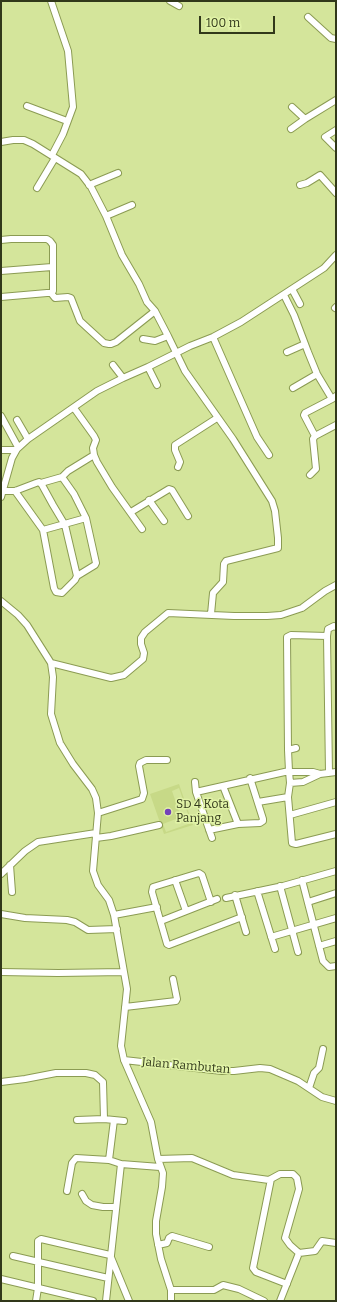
<!DOCTYPE html>
<style>
body{margin:0}
#map{position:relative;width:337px;height:1302px;overflow:hidden;background:#d4e59b;font-family:Bitter,serif}
canvas{display:block}
.frame{position:absolute;inset:0;border:2px solid #31381a;pointer-events:none}
.scale{position:absolute;left:199px;top:16px;width:76px;height:18px;box-sizing:border-box;border:2px solid #31381a;border-top:0;padding-left:5px;font-size:12px;line-height:14px;white-space:nowrap;color:#31381a;-webkit-text-stroke:3px #e1f3a7;paint-order:stroke}
</style>
<div id="map">
<canvas width="337" height="1302"></canvas>
<div class="frame"></div>
<div class="scale">100 m</div>
</div>
<script>
const context = document.querySelector('canvas').getContext('2d');
context.lineJoin = 'round';
function fillPath(path, color) {
  context.fillStyle = color;
  context.fill(path, 'evenodd');
}
function toPath(rows) {
  const path = new Path2D();
  for (const r of rows) {
    path.moveTo(r[0], r[1]);
    for (let i = 2; i < r.length; i += 2) path.lineTo(r[i], r[i + 1]);
  }
  return path;
}
function stroke(path, color, width, dash) {
  context.strokeStyle = color;
  context.lineWidth = width;
  context.lineCap = dash ? 'butt' : 'round';
  context.setLineDash(dash || []);
  context.stroke(path);
}
function write(font, color, halo, rows, align = 'center') {
  context.font = font + ' Bitter,serif';
  context.lineWidth = 3;
  context.setLineDash([]);
  context.textBaseline = 'middle';
  context.strokeStyle = halo;
  context.fillStyle = color;
  for (const [text, x, y, turn = 0] of rows) {
    context.save();
    context.translate(x, y);
    context.rotate((+turn || 0) * Math.PI / 180);
    context.textAlign = isNaN(turn) ? turn : align;
    if (halo) context.strokeText(text, 0, 0);
    context.fillText(text, 0, 0);
    context.restore();
  }
}
const built = toPath([
 [179,784,193,825,164,834,150,794],
 [179,788,191,823,166,832,163,824,181,817,172,791]
]);
const minor = toPath([
 [51,1,68,51,73,107,63,134,52,155],
 [170,1,179,6],
 [308,17,331,38,336,39],
 [27,106,67,121],
 [292,107,305,119,336,100],
 [291,129,305,119],
 [336,130,325,137,336,148],
 [1,142,13,140,24,140,33,144,81,174,91,187,106,216,122,255,139,284,147,302,155,311,168,336,185,371,233,439,272,501,275,511,278,538,278,548,226,561,224,564,223,582,213,593,211,614],
 [89,185,118,173],
 [300,185,307,183,320,175,336,193],
 [37,188,55,158],
 [106,216,132,205],
 [1,240,11,239,47,239,50,241,53,245,53,291,51,293,47,293,1,297],
 [1,271,52,267],
 [292,289,300,304],
 [51,293,55,298,68,297,71,298,80,321,104,343,109,344,111,344,116,342,155,311],
 [284,295,294,315,308,352,317,374,332,399,336,396],
 [335,308,336,307],
 [213,337,257,437,269,455],
 [143,339,155,341,168,336],
 [287,352,305,344],
 [113,365,123,378],
 [148,367,157,385],
 [293,388,317,374],
 [74,408,94,436,96,440,93,448,94,455,97,462,112,487,142,529],
 [1,416,18,447],
 [17,420,28,439],
 [315,436,304,415,305,413,332,399],
 [1,450,16,450],
 [178,467,180,462,175,450,175,445,217,418],
 [310,475,316,469,313,439,315,436,336,425],
 [41,483,62,477,68,471,94,455],
 [2,491,15,491,36,483,39,482,42,485,53,505,65,525,77,576],
 [15,491,43,530,86,518],
 [1,497,12,458,17,449,28,439,97,391,123,378,148,367,190,346,213,337,241,322,324,268,336,255],
 [149,500,164,521],
 [131,512,169,489,172,490,188,516],
 [43,530,54,588,56,592,62,593,75,580,77,576,95,565,96,563,86,518,74,494,62,477],
 [1,601,18,615,27,625,51,663,53,677,51,714,60,743,73,764,92,789,96,798,98,813,93,871,98,885,109,900,114,915,124,972,127,989,121,1046,124,1060,151,1122,158,1159,163,1173,162,1187,156,1221,156,1234,161,1259,171,1290,171,1301],
 [51,663,111,678,124,675,143,659,144,653,141,644,141,638,145,632,168,613,234,616,267,616,281,615,302,608,325,591,336,585],
 [288,750,287,637,291,635,327,636],
 [289,771,288,750,296,748],
 [289,772,313,772,320,774,336,772],
 [329,773,327,636,328,629,334,626,336,627],
 [195,782,196,792,212,838],
 [290,783,303,782,320,774],
 [196,792,289,771,290,783,288,797,292,843,296,844,336,834],
 [258,802,288,797],
 [98,813,142,799,144,793,139,766,140,763,146,760,167,760],
 [290,815,336,802],
 [238,824,260,823,263,821,263,819,250,778],
 [209,830,238,824,223,786],
 [96,838,111,836,159,825],
 [10,865,12,892],
 [1,874,25,851,38,842,96,833],
 [175,880,186,911],
 [302,880,323,961,329,967,336,966],
 [280,886,298,952],
 [257,891,275,949],
 [235,895,246,932],
 [226,898,283,886,336,871],
 [211,902,202,875,199,873,153,887,152,892,167,944,169,945,242,917],
 [308,902,336,893],
 [1,914,25,918,67,920,75,922,88,930,117,929],
 [114,915,157,907],
 [161,921,217,899],
 [271,937,336,918],
 [319,946,336,941],
 [1,972,58,973,124,972],
 [125,1007,176,1001,177,999,173,979],
 [124,1060,222,1071,234,1071,260,1068,270,1069,298,1081,322,1097,336,1101],
 [1,1082,25,1079,56,1073,86,1073,95,1075,103,1082,104,1119],
 [309,1088,314,1073,319,1068,323,1049],
 [77,1120,104,1119,114,1120],
 [158,1159,192,1158,233,1175,269,1180,280,1174,293,1174,297,1178,299,1189,285,1238,290,1245,299,1253],
 [109,1160,114,1120,124,1121],
 [271,1179,253,1268,256,1272,287,1284],
 [67,1191,72,1163,76,1158,109,1160,121,1164,160,1167],
 [82,1194,86,1201,92,1205,103,1207,116,1207],
 [158,1245,167,1243,169,1238,172,1236,209,1247],
 [13,1256,108,1278],
 [1,1279,93,1301],
 [171,1290,214,1290,223,1285,239,1289,264,1301],
 [36,1301,38,1288,38,1241,41,1239,110,1255,129,1301],
 [106,1301,121,1164],
 [280,1301,299,1253,315,1251,322,1241,336,1243]
]);
const markers = [
 [168,812,4,"#7442b9"]
];
const poiNames = [
 ["SD 4 Kota",176,805],
 ["Panjang",176,819]
];
const streetNames = [
 ["Jalan Rambutan",186,1066,5]
];
fillPath(built, '#c7d987');
stroke(minor, '#8b9b53', 8);
stroke(minor, '#fff', 6);
for (const [x, y, r, color] of markers) {
  const dot = new Path2D();
  dot.arc(x, y, r, 0, 2 * Math.PI);
  context.fillStyle = color;
  context.fill(dot);
  stroke(dot, '#e1f3a7', 1.5);
}
write('12px', '#31381a', '#e1f3a7', poiNames, 'left');
write('12px', '#31381a', '#e1f3a7', streetNames);
</script>
